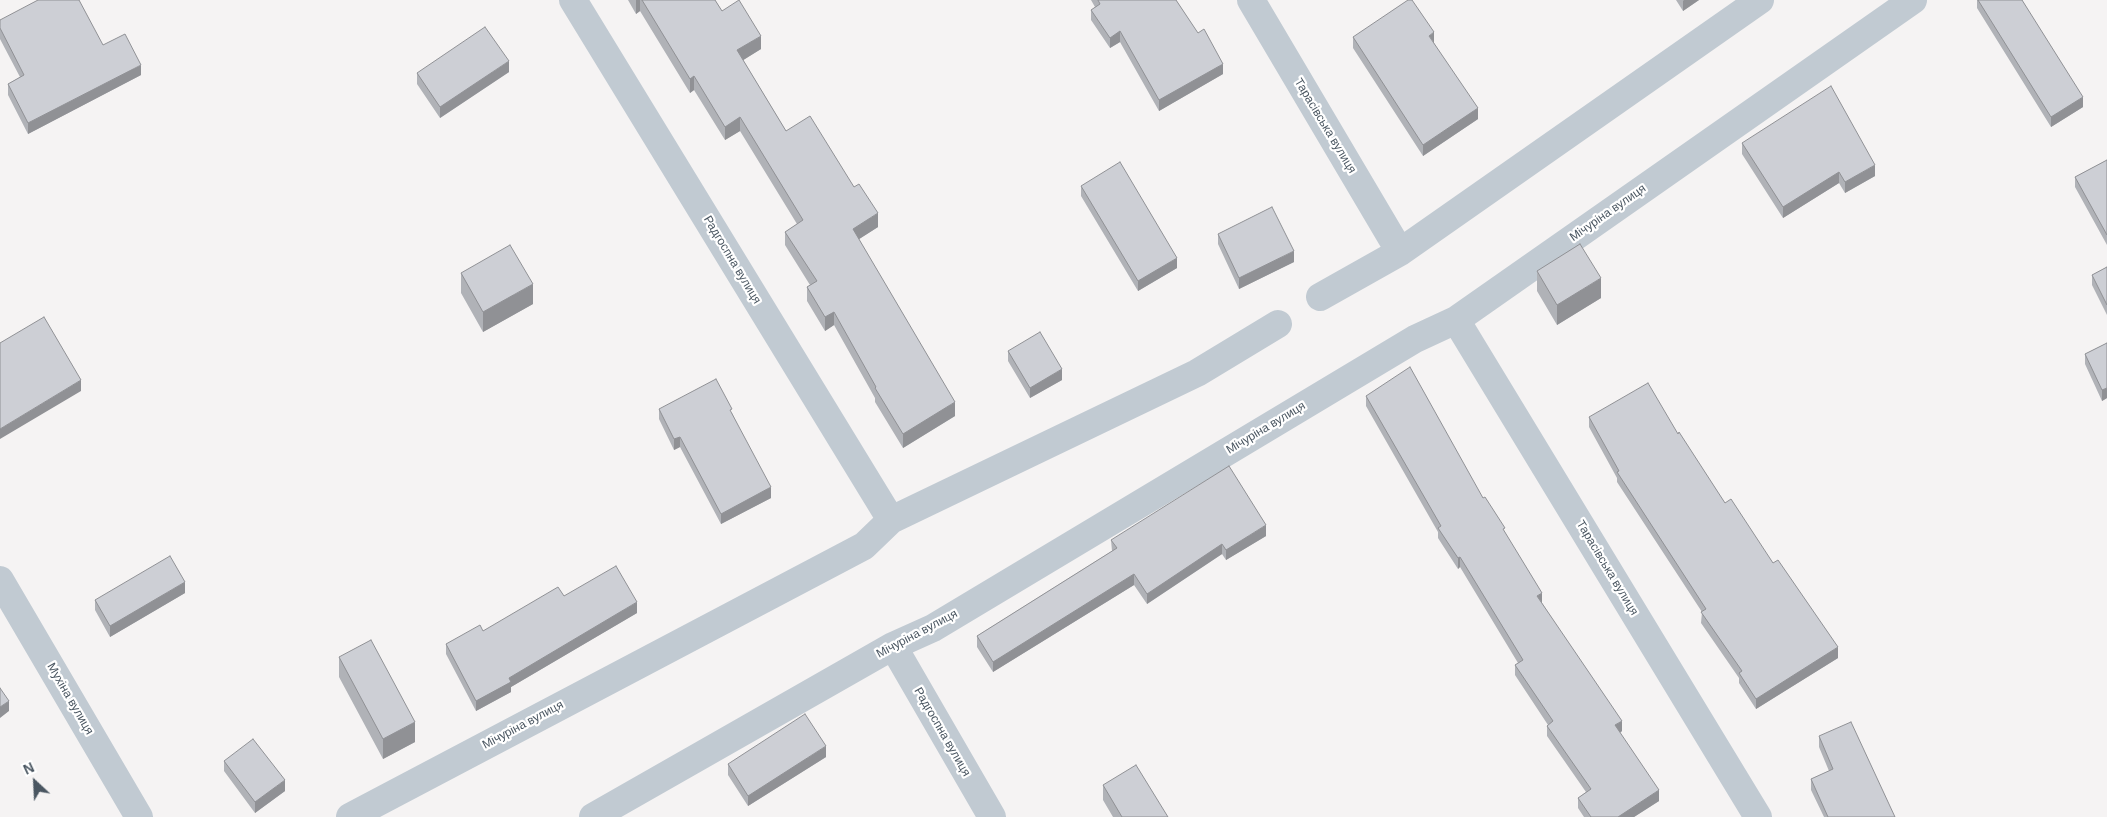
<!DOCTYPE html>
<meta charset="utf-8">
<style>
body{margin:0}
#map{position:relative;width:2107px;height:817px;overflow:hidden;background:#f5f3f3;font-family:Helvetica,sans-serif}
canvas{display:block}
.north{position:absolute;left:10px;top:757px;width:50px;height:50px;-webkit-text-stroke:4px #fff;paint-order:stroke;rotate:335deg;font-size:14px;font-weight:700;line-height:20px;text-align:center;color:#4a5661}
.north::after{content:'';display:block;margin:auto;width:18px;height:22px;background:#4a5661;clip-path:polygon(50% 0,100% 100%,50% 72%,0 100%)}
</style>
<div id="map">
<canvas width="2107" height="817"></canvas>
<div class="north">N</div>
</div>
<script>
const context = document.querySelector('canvas').getContext('2d');
context.lineJoin = 'round';
function toPath(rows) {
  const path = new Path2D();
  for (const r of rows) {
    path.moveTo(r[0], r[1]);
    for (let i = 2; i < r.length; i += 2) path.lineTo(r[i], r[i + 1]);
  }
  return path;
}
function stroke(path, color, width, dash) {
  context.strokeStyle = color;
  context.lineWidth = width;
  context.lineCap = dash ? 'butt' : 'round';
  context.setLineDash(dash || []);
  context.stroke(path);
}
function fillPath(path, color) {
  context.fillStyle = color;
  context.fill(path, 'evenodd');
}
function write(font, color, halo, rows, align = 'center') {
  context.font = font + ' Helvetica,sans-serif';
  context.lineWidth = 4.5;
  context.setLineDash([]);
  context.textBaseline = 'middle';
  context.strokeStyle = halo;
  context.fillStyle = color;
  for (const [text, x, y, turn = 0] of rows) {
    context.save();
    context.translate(x, y);
    context.rotate((+turn || 0) * Math.PI / 180);
    context.textAlign = isNaN(turn) ? turn : align;
    if (halo) context.strokeText(text, 0, 0);
    context.fillText(text, 0, 0);
    context.restore();
  }
}
const minor = toPath([
 [573,0,891,520],
 [1251,0,1400,252],
 [1320,297,1400,252,1760,0],
 [1456,320,1758,817],
 [0,580,139,817],
 [893,646,992,817],
 [350,817,864,546,891,520,1197,373,1278,324],
 [593,817,893,646,933,628,1415,339,1456,320,1913,0]
]);
const wall = toPath([
 [628,0,715,0,722,11,761,49,743,60,786,131,878,227,859,239,955,416,903,448,875,402,875,398,834,325,825,331,807,301,807,287,810,285,785,245,785,232,797,224,740,131,725,140,694,90,690,93,640,11,636,14],
 [1091,0,1176,0,1223,74,1159,111,1120,42,1110,48,1091,20,1091,10,1095,7],
 [1676,0,1699,0,1683,11],
 [1977,0,2022,0,2083,107,2051,127,1977,8],
 [0,20,103,45,141,75,28,134,8,95,8,84,20,77,0,39],
 [1353,37,1434,43,1478,119,1423,156,1353,48],
 [509,72,440,118,417,84,417,73],
 [1742,143,1875,176,1845,193,1839,183,1783,218,1742,154],
 [2107,160,2107,245,2075,187,2075,177],
 [1081,186,1177,268,1138,291,1081,196],
 [1218,234,1294,262,1239,289,1218,244],
 [2107,267,2107,315,2092,285,2092,275],
 [1537,271,1601,298,1557,325,1537,291],
 [461,273,533,304,483,332,461,293],
 [2107,343,2107,398,2102,401,2085,364,2085,354],
 [1008,351,1062,380,1030,398,1008,361],
 [1366,396,1483,498,1505,533,1542,603,1622,731,1620,733,1659,801,1634,817,1584,817,1578,808,1578,798,1586,792,1547,736,1547,726,1548,725,1515,675,1515,665,1518,663,1460,567,1458,569,1438,538,1438,532,1366,406],
 [659,409,732,413,771,498,721,524,680,447,674,450,659,419],
 [1589,417,1678,434,1725,503,1773,563,1838,658,1756,709,1739,683,1739,678,1701,623,1702,612,1617,482,1617,478,1589,427],
 [1266,536,1226,560,1222,554,1147,604,1134,585,993,672,977,647,977,636,1112,551,1111,540],
 [185,593,110,637,95,610,95,600],
 [564,596,637,613,511,687,511,692,476,711,446,654,446,644,483,631],
 [339,657,415,742,383,759,339,677],
 [1819,736,1895,817,1824,817,1811,790,1811,779,1829,771,1819,747],
 [826,757,748,806,728,775,728,764],
 [224,761,285,791,255,813,224,771],
 [1103,785,1168,817,1113,817,1103,800]
]);
const shadedWall = toPath([
 [636,0,640,0,640,11,636,14],
 [1684,0,1699,0,1683,11,1683,1],
 [1120,31,1120,42,1110,48,1110,38],
 [1434,32,1434,43,1429,36],
 [761,36,761,49,737,64,737,50],
 [509,61,509,72,440,118,440,107],
 [1223,64,1223,74,1159,111,1159,100],
 [141,65,141,75,28,134,28,123],
 [694,76,694,90,690,93,690,79],
 [2083,97,2083,107,2051,127,2051,117],
 [1478,108,1478,119,1423,156,1423,145],
 [740,117,740,131,725,140,725,127],
 [1875,165,1875,176,1845,193,1845,182],
 [1839,172,1839,183,1783,218,1783,207],
 [878,213,878,227,853,243,853,229],
 [1294,251,1294,262,1239,289,1239,278],
 [1177,258,1177,268,1138,291,1138,281],
 [1601,278,1601,298,1557,325,1557,305],
 [533,284,533,304,483,332,483,312],
 [834,312,834,325,825,331,825,317],
 [1062,369,1062,380,1030,398,1030,388],
 [81,380,81,391,0,439,0,429],
 [2107,388,2107,398,2102,401,2102,390],
 [955,402,955,416,903,448,903,434],
 [680,437,680,447,674,450,674,439],
 [771,487,771,498,721,524,721,514],
 [1266,525,1266,536,1226,560,1226,550],
 [1222,544,1222,554,1147,604,1147,594],
 [1460,557,1460,567,1458,569,1458,558],
 [1134,574,1134,585,993,672,993,662],
 [185,582,185,593,110,637,110,626],
 [1542,593,1542,603,1537,596],
 [637,602,637,613,511,687,511,692,476,711,476,701,509,678],
 [1838,647,1838,658,1756,709,1756,699],
 [9,701,9,711,0,718,0,707],
 [1622,721,1622,731,1615,736,1615,725],
 [415,722,415,742,383,759,383,739],
 [826,746,826,757,748,806,748,796],
 [285,780,285,791,255,813,255,802],
 [1659,790,1659,801,1634,817,1618,817]
]);
const building = toPath([
 [38,0,79,0,103,45,125,34,141,65,28,123,8,84,24,75,0,28,0,20,38,0],
 [642,0,715,0,722,11,739,0,761,36,737,50,786,131,810,116,854,187,859,184,878,213,853,229,955,402,903,434,875,388,876,387,834,312,825,317,807,287,817,281,785,232,803,220,740,117,725,127,694,76,690,79,642,0],
 [1098,0,1176,0,1198,33,1204,29,1223,64,1159,100,1120,31,1110,38,1091,10,1100,4,1098,0],
 [1408,0,1412,0,1434,32,1429,36,1478,108,1423,145,1353,37,1408,0],
 [1978,0,2022,0,2083,97,2051,117,1978,0],
 [485,27,509,61,440,107,417,73,485,27],
 [1831,86,1875,165,1845,182,1839,172,1783,207,1742,143,1831,86],
 [2107,160,2107,235,2075,177,2107,160],
 [1120,162,1177,258,1138,281,1081,186,1120,162],
 [1272,207,1294,251,1239,278,1218,234,1272,207],
 [1580,244,1601,278,1557,305,1537,271,1580,244],
 [510,245,533,284,483,312,461,273,510,245],
 [2107,267,2107,305,2092,275,2107,267],
 [44,317,81,380,0,429,0,343,44,317],
 [1040,332,1062,369,1030,388,1008,351,1040,332],
 [2107,343,2107,388,2102,390,2085,354,2107,343],
 [1410,367,1483,498,1485,497,1505,528,1503,529,1542,593,1537,596,1622,721,1615,725,1659,790,1618,817,1591,817,1578,798,1591,789,1547,726,1553,721,1515,665,1523,660,1460,557,1458,558,1438,528,1441,526,1366,396,1410,367],
 [716,379,732,409,730,410,771,487,721,514,680,437,674,439,659,409,716,379],
 [1648,383,1678,434,1679,432,1725,503,1731,499,1773,563,1778,560,1838,647,1756,699,1739,673,1742,671,1701,612,1706,609,1617,472,1619,471,1589,417,1648,383],
 [1229,466,1266,525,1226,550,1222,544,1147,594,1134,574,993,662,977,636,1117,548,1111,540,1229,466],
 [170,556,185,582,110,626,95,600,170,556],
 [616,566,637,602,509,678,511,682,476,701,446,644,480,625,483,631,558,587,564,596,616,566],
 [371,640,415,722,383,739,339,657,371,640],
 [0,688,9,701,0,707,0,688],
 [805,714,826,746,748,796,728,764,805,714],
 [1851,722,1895,817,1828,817,1811,779,1833,769,1819,736,1851,722],
 [253,739,285,780,255,802,224,761,253,739],
 [1136,765,1168,817,1122,817,1103,785,1136,765]
]);
const streetNames = [
 ["Тарасівська вулиця",1325,126,59],
 ["Мічуріна вулиця",1608,213,-35],
 ["Радгоспна вулиця",732,260,59],
 ["Мічуріна вулиця",1266,428,-31],
 ["Тарасівська вулиця",1607,568,59],
 ["Мічуріна вулиця",917,634,-28],
 ["Мухіна вулиця",70,699,60],
 ["Мічуріна вулиця",523,725,-28],
 ["Радгоспна вулиця",942,732,60]
];
stroke(minor, '#c1cad2', 28);
fillPath(wall, '#b0b2b7');
fillPath(shadedWall, '#909195');
fillPath(building, '#cdcfd5');
stroke(building, '#909195', 1);
write('12px', '#4a5661', '#fff', streetNames);
</script>
